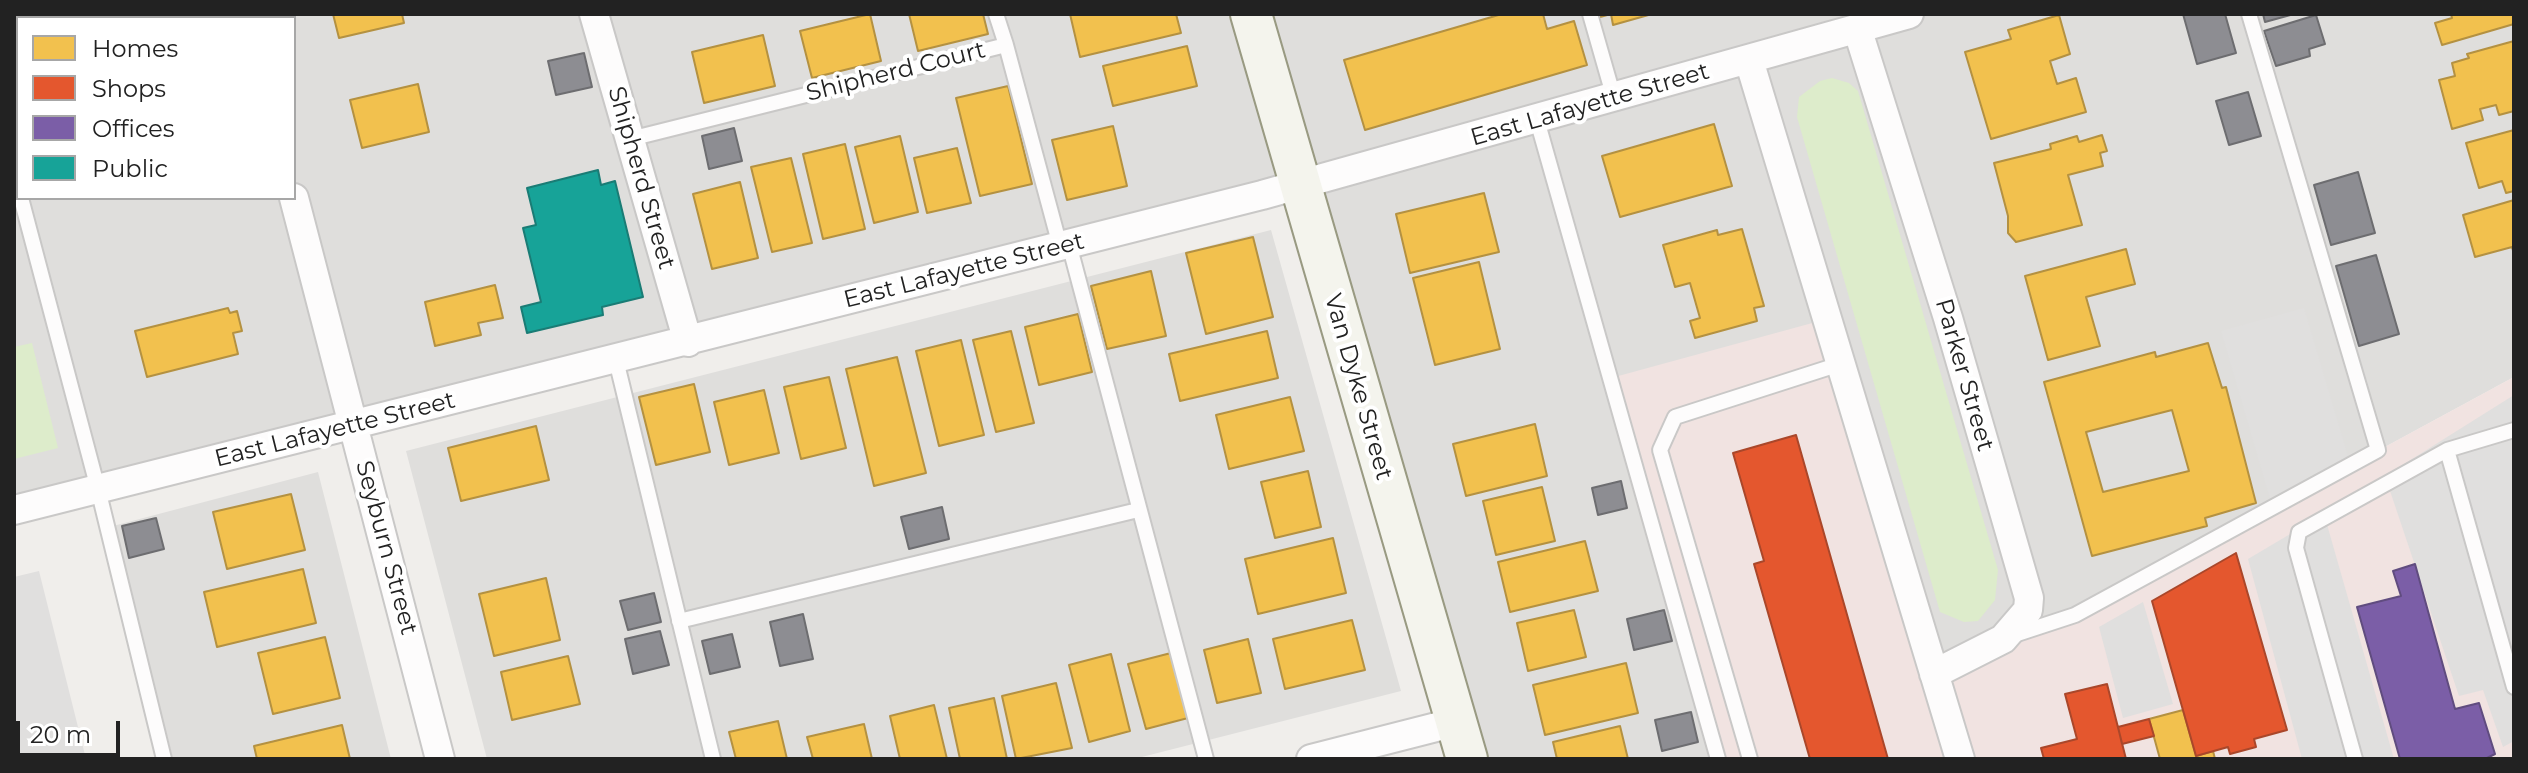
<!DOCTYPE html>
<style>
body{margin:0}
#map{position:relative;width:2528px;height:773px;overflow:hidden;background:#f0eeeb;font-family:Montserrat,sans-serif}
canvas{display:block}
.frame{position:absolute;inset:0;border:16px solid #222;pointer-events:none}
.legend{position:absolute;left:16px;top:16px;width:280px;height:184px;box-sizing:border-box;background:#fff;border:2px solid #a7a7a7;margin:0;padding:10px 14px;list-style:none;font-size:24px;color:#222}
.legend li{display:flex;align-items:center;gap:16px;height:40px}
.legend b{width:40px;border:2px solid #a7a7a7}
.scale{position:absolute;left:16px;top:721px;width:104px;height:36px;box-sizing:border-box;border:4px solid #222;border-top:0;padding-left:10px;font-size:24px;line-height:28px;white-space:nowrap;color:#222;-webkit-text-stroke:6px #fff;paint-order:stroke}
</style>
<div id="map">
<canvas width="2528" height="773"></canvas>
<div class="frame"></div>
<ul class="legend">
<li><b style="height:22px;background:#f2c14e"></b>Homes</li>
<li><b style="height:22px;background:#e4572e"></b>Shops</li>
<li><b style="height:22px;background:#7b5ea7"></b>Offices</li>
<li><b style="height:22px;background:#17a398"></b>Public</li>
</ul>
<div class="scale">20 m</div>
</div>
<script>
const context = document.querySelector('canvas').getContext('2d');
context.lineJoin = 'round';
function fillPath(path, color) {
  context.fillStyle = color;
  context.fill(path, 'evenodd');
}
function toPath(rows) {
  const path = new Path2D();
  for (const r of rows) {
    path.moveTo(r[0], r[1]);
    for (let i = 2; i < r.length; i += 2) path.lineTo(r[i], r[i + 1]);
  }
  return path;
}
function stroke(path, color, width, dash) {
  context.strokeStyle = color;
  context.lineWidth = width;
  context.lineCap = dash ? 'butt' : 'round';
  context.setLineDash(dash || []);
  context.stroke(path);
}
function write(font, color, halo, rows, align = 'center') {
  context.font = font + ' Montserrat,sans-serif';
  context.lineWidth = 8;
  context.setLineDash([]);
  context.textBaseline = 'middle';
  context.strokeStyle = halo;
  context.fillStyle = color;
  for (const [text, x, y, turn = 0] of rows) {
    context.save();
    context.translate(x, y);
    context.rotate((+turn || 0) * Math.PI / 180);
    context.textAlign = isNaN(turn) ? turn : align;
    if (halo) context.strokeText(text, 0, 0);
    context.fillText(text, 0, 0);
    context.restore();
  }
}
const residential = toPath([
 [14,14,2514,14,2514,377,2075,615,1718,759,1467,759,1300,185,14,510],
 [18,18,294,18,294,198,18,198],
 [1271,230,1401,691,1134,759,487,759,406,451],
 [318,472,391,759,173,759,113,526]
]);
const commercial = toPath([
 [1827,319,1933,674,2075,615,2514,377,2514,759,1718,759,1611,378]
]);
const grass = toPath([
 [1832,78,1849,83,1858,91,1998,570,1995,600,1978,621,1964,622,1940,612,1797,117,1799,97,1820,81],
 [32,343,58,448,14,459,14,347]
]);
const parking = toPath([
 [2304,308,2348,456,2270,499,2221,331],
 [2514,395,2514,741,2503,747,2483,690,2459,696,2385,476],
 [2324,514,2394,759,2302,759,2248,559],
 [39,571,86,759,14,759,14,577],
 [2143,602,2173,704,2123,718,2099,627]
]);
const homes = toPath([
 [72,14,150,14,151,18,65,18,72,14],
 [333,14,402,14,404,23,339,38,333,14],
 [870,14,881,61,812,78,800,31,870,14],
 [909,14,983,14,988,34,918,51,909,14],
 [1070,14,1176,14,1181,33,1080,57,1070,14],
 [1502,14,1543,14,1547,29,1574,21,1587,65,1365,130,1344,60,1502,14],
 [1599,14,1652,14,1613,25,1611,14,1600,17,1599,14],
 [2451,14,2514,14,2514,24,2442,45,2435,23,2452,18,2451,14],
 [2059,15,2070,54,2050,61,2057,84,2076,78,2086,112,1991,139,1965,52,2011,39,2008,30,2059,15],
 [763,35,775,86,704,103,692,52,763,35],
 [2514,41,2514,111,2499,115,2496,105,2480,109,2483,120,2452,129,2439,80,2455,76,2452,63,2469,58,2467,54,2514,41],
 [1187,46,1197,86,1113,106,1103,66,1187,46],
 [418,84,429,132,362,148,350,100,418,84],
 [1008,86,1032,184,980,196,956,98,1008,86],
 [1714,124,1732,186,1620,217,1602,156,1714,124],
 [1113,126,1127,186,1067,200,1052,140,1113,126],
 [2514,130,2514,191,2506,193,2502,181,2479,188,2466,143,2514,130],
 [2102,135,2107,151,2100,153,2103,166,2068,175,2082,225,2016,242,2008,233,2008,216,1994,163,2051,149,2050,144,2077,136,2079,142,2102,135],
 [900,136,918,212,874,223,855,147,900,136],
 [845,144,865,229,823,239,803,154,845,144],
 [957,148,971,203,927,213,914,158,957,148],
 [791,158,812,243,772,252,751,167,791,158],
 [740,182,758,258,712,269,693,194,740,182],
 [1484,193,1499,252,1410,273,1396,214,1484,193],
 [2514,200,2514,254,2512,247,2475,257,2463,215,2514,200],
 [1742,229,1764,306,1754,308,1757,321,1695,338,1690,321,1700,318,1690,283,1675,287,1663,245,1717,230,1718,235,1742,229],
 [1253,237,1273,317,1206,334,1186,253,1253,237],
 [2126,249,2135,284,2086,297,2100,346,2048,360,2025,276,2126,249],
 [1479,262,1500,349,1435,365,1413,278,1479,262],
 [1151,271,1166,336,1107,349,1091,286,1151,271],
 [495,285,503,318,478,323,481,335,435,346,425,302,495,285],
 [228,308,230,313,237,311,242,331,233,333,238,354,147,377,135,331,228,308],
 [1078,314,1092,372,1039,385,1025,327,1078,314],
 [1011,331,1034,423,996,432,973,340,1011,331],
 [1267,331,1278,378,1180,401,1169,354,1267,331],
 [961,340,984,435,939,446,916,351,961,340],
 [2208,343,2222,388,2226,387,2256,503,2205,518,2207,526,2092,556,2044,382,2155,352,2156,357,2208,343],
 [2172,410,2189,471,2103,492,2086,432,2172,410],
 [897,357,926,473,874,486,846,369,897,357],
 [829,377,846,448,801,459,784,387,829,377],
 [694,384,710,452,656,465,639,397,694,384],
 [764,390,779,453,729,465,714,402,764,390],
 [1290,397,1304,451,1229,469,1216,415,1290,397],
 [1535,424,1547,476,1466,496,1453,444,1535,424],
 [536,426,549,480,461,501,448,448,536,426],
 [1308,471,1321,527,1275,538,1261,482,1308,471],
 [1542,487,1555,541,1496,555,1483,501,1542,487],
 [291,494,305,550,227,569,213,512,291,494],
 [1333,538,1346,593,1258,614,1245,559,1333,538],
 [1585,541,1598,591,1510,612,1498,562,1585,541],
 [303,569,316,623,217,647,204,592,303,569],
 [546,578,560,640,494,656,479,594,546,578],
 [1574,610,1586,657,1528,671,1517,623,1574,610],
 [1352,620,1365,670,1285,689,1273,639,1352,620],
 [325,637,340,698,273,714,258,653,325,637],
 [1248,639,1261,693,1217,703,1204,650,1248,639],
 [1171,653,1188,718,1146,729,1128,664,1171,653],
 [1111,654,1130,731,1089,742,1069,665,1111,654],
 [568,656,580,704,512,720,501,672,568,656],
 [1626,663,1638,713,1545,735,1533,685,1626,663],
 [1056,683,1072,748,1016,759,1002,696,1056,683],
 [994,698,1007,759,960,759,949,708,994,698],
 [934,705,947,759,900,759,890,716,934,705],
 [2183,710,2196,756,2213,751,2215,759,2160,759,2149,719,2183,710],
 [778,721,787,759,736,759,729,732,778,721],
 [864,724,872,759,813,759,807,737,864,724],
 [342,725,350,759,257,759,254,746,342,725],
 [1620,726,1628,759,1557,759,1553,742,1620,726]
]);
const shops = toPath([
 [1796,435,1888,759,1810,759,1754,564,1764,561,1733,453,1796,435],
 [2236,553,2287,730,2254,739,2256,747,2230,754,2228,747,2196,756,2152,601,2236,553],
 [2107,684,2126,759,2044,759,2041,748,2077,739,2065,694,2107,684],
 [2149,719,2154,736,2122,744,2118,727,2149,719]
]);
const offices = toPath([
 [2415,564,2455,709,2479,703,2495,754,2485,759,2400,759,2357,607,2401,596,2393,571,2415,564]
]);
const public = toPath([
 [598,170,601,185,615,181,643,297,602,307,603,315,527,333,521,307,541,302,523,228,536,225,527,188,598,170]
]);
const industry = toPath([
 [2183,14,2225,14,2236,53,2197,64,2183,14],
 [2263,14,2294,14,2265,22,2263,14],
 [2316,15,2325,44,2309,49,2310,56,2276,66,2264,31,2316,15],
 [584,53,592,87,556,95,548,61,584,53],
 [2248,92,2261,136,2229,145,2216,101,2248,92],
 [734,128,742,161,709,169,702,136,734,128],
 [2358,172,2375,233,2331,245,2314,185,2358,172],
 [2376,255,2399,334,2359,346,2336,266,2376,255],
 [1621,481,1627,508,1598,515,1592,488,1621,481],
 [942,507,949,539,909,549,901,517,942,507],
 [156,518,164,549,129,558,122,526,156,518],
 [654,593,661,622,628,630,620,601,654,593],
 [1664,610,1672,641,1634,650,1627,619,1664,610],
 [803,614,813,659,780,666,770,622,803,614],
 [660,631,669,665,633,674,625,639,660,631],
 [732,634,740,667,710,674,702,641,732,634],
 [1691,712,1698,742,1662,751,1655,720,1691,712]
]);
const lane = toPath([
 [996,14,1006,45],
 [1590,14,1614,98],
 [1537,120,1718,759],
 [630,139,1006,45,1060,246],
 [14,173,18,188],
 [21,198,98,489,164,759],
 [1069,244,1206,759],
 [616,360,713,759],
 [2514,430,2447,450,2514,687],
 [679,621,1138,510],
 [2011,636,2075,615,2378,450,2249,14],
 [1750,759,1660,450,1675,417,1840,364],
 [2355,759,2296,548,2299,532,2447,450]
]);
const street = toPath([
 [247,14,248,18],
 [594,14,688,342],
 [1858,31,1948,318,2029,598,2028,610,2003,639,1934,674],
 [1749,60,1960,759],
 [294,198,440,759],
 [14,510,1262,195,1909,14],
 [1311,759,1456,722]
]);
const secondary = toPath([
 [1251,14,1467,759]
]);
const streetNames = [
 ["Shipherd Court",896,72,-14],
 ["East Lafayette Street",1590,105,-16],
 ["Shipherd Street",641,178,74],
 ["East Lafayette Street",964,271,-14],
 ["Parker Street",1964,375,74],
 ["Van Dyke Street",1358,387,74],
 ["East Lafayette Street",335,430,-14],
 ["Seyburn Street",386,548,75]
];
fillPath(residential, '#dfdedc');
fillPath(commercial, '#f1e3e1');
fillPath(grass, '#ddeccb');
fillPath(parking, '#e0dfde');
fillPath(homes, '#f2c14e');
stroke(homes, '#b49141', 2);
fillPath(shops, '#e4572e');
stroke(shops, '#aa472a', 2);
fillPath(offices, '#7b5ea7');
stroke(offices, '#604c7f', 2);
fillPath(public, '#17a398');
stroke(public, '#1a7c75', 2);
fillPath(industry, '#8d8d92');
stroke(industry, '#6d6d70', 2);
stroke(lane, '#c9c8c7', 18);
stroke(street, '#c9c8c7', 32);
stroke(secondary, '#999a82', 44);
stroke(lane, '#fdfcfc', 14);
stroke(street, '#fdfcfc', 28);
stroke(secondary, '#f4f4ed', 40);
write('24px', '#222', '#fff', streetNames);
</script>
